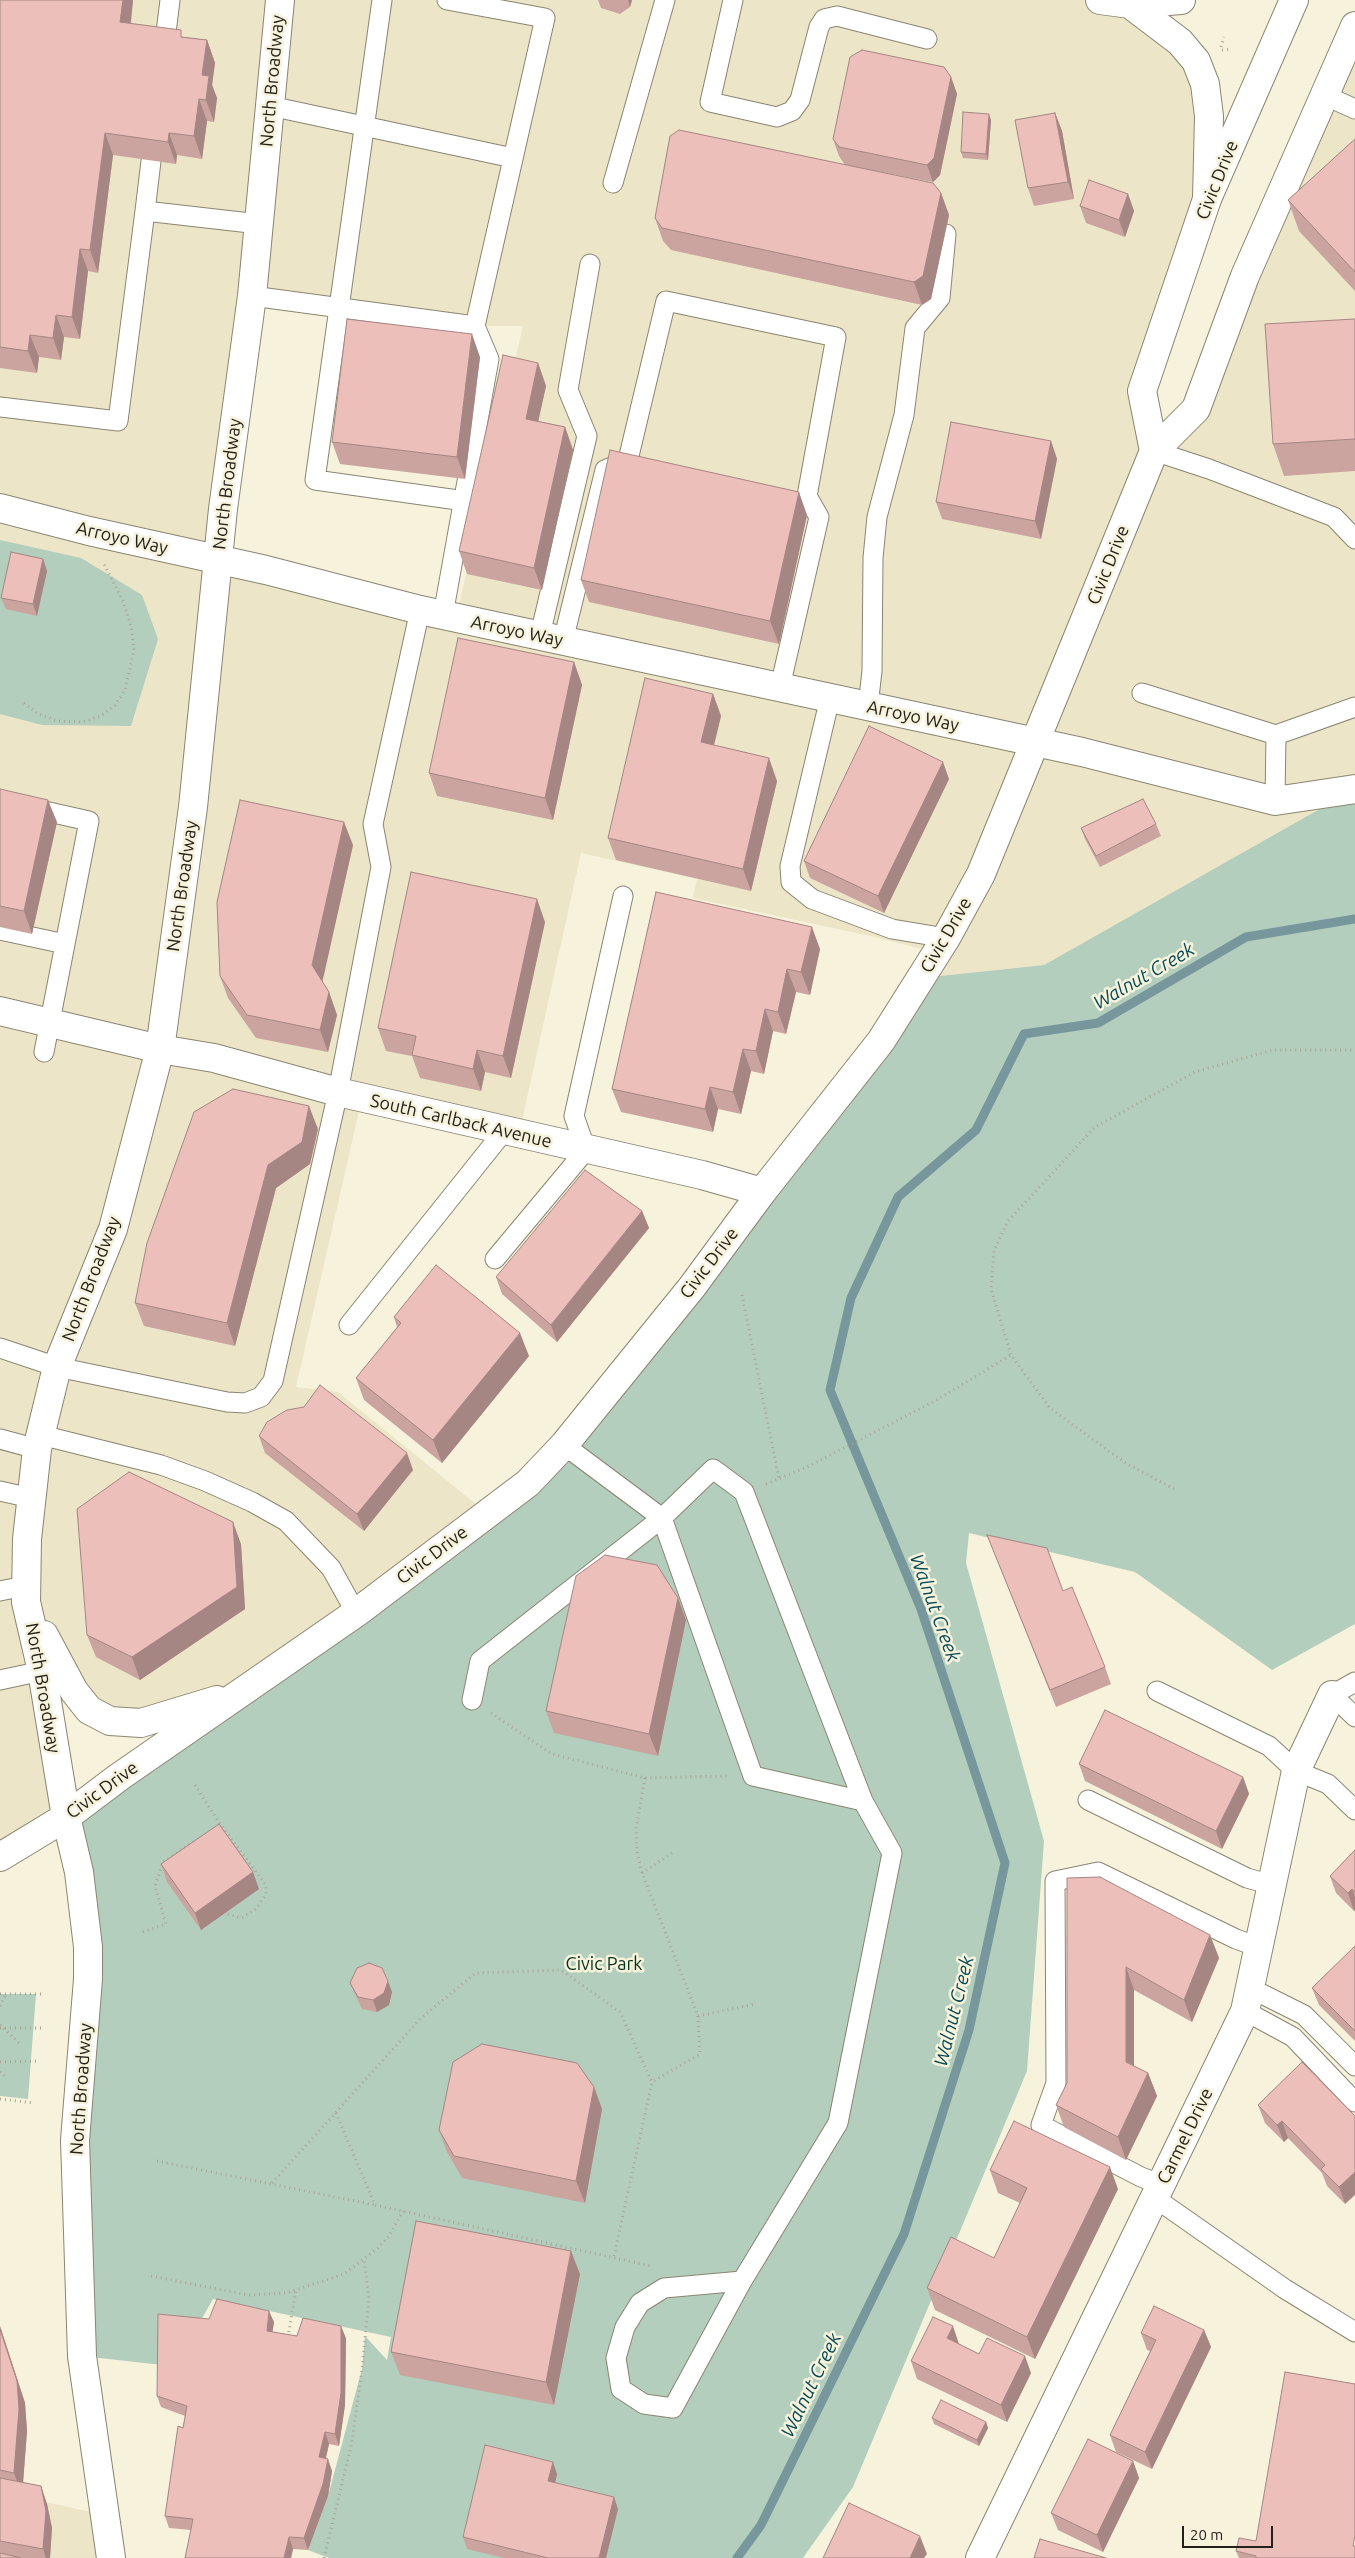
<!DOCTYPE html>
<style>
body{margin:0}
#map{position:relative;width:1355px;height:2558px;overflow:hidden;background:#f7f2dc;font-family:Ubuntu,sans-serif}
canvas{display:block}
.scale{position:absolute;left:1182px;top:2526px;width:91px;height:22px;box-sizing:border-box;border:2px solid #232119;border-top:0;padding-left:6px;font-size:15px;line-height:18px;white-space:nowrap;color:#232119;-webkit-text-stroke:4px #f7f2dc;paint-order:stroke}
</style>
<div id="map">
<canvas width="1355" height="2558"></canvas>
<div class="scale">20 m</div>
</div>
<script>
const context = document.querySelector('canvas').getContext('2d');
context.lineJoin = 'round';
function fillPath(path, color) {
  context.fillStyle = color;
  context.fill(path, 'evenodd');
}
function toPath(rows) {
  const path = new Path2D();
  for (const r of rows) {
    path.moveTo(r[0], r[1]);
    for (let i = 2; i < r.length; i += 2) path.lineTo(r[i], r[i + 1]);
  }
  return path;
}
function stroke(path, color, width, dash) {
  context.strokeStyle = color;
  context.lineWidth = width;
  context.lineCap = dash ? 'butt' : 'round';
  context.setLineDash(dash || []);
  context.stroke(path);
}
function write(font, color, halo, rows, align = 'center') {
  context.font = font + ' Ubuntu,sans-serif';
  context.lineWidth = 5;
  context.setLineDash([]);
  context.textBaseline = 'middle';
  context.strokeStyle = halo;
  context.fillStyle = color;
  for (const [text, x, y, turn = 0] of rows) {
    context.save();
    context.translate(x, y);
    context.rotate((+turn || 0) * Math.PI / 180);
    context.textAlign = isNaN(turn) ? turn : align;
    if (halo) context.strokeText(text, 0, 0);
    context.fillText(text, 0, 0);
    context.restore();
  }
}
const built = toPath([
 [0,0,1100,0,1196,61,1207,199,1142,391,1154,451,1196,409,1355,26,1355,789,1044,965,921,978,937,953,875,937,693,898,697,879,581,853,519,1134,362,1098,296,1387,338,1392,488,1514,242,1692,110,1721,28,1604,66,1817,0,1857],
 [252,296,475,326,523,326,456,618,218,559],
 [0,2492,105,2515,111,2558,0,2558]
]);
const green = toPath([
 [0,540,81,558,142,595,158,639,131,726,42,725,0,714],
 [1355,789,1355,1624,1272,1670,1135,1572,969,1533,966,1563,1044,1841,1027,2071,853,2487,803,2558,329,2558,308,2550,328,2496,362,2369,365,2336,387,2360,391,2337,213,2299,196,2329,162,2365,82,2356,88,1979,66,1817,528,1483,921,978,1044,965],
 [0,1994,36,1994,28,2099,0,2096]
]);
const stream = toPath([
 [737,2558,761,2525,904,2234,969,2030,1005,1863,921,1609,830,1390,851,1298,898,1197,976,1130,1024,1034,1098,1023,1246,937,1355,919]
]);
const path = toPath([
 [1221,47,1224,37],
 [1222,50,1231,49],
 [24,703,38,714,58,721,82,722,101,716,115,705,125,690,134,650,131,626,123,601,104,564],
 [742,1295,779,1479],
 [766,1484,807,1467,935,1401,1011,1355],
 [1174,1489,1124,1462,1050,1408,1011,1355,991,1289,994,1250,1008,1221,1095,1127,1195,1072,1273,1050,1355,1050],
 [491,1713,552,1754,645,1778,727,1776],
 [645,1778,636,1829,637,1852,642,1873,698,2016,700,2054,652,2082],
 [195,1785,220,1824,266,1885,266,1894,256,1909,241,1918,225,1913],
 [642,1873,675,1851],
 [143,1932,166,1924,155,1886,163,1862,193,1842],
 [0,1994,43,1994],
 [0,2006,6,1994],
 [698,2016,755,2004],
 [0,2025,20,2044],
 [0,2028,41,2028],
 [0,2062,39,2061],
 [0,2072,6,2077],
 [0,2099,34,2103],
 [336,2113,375,2205,651,2266],
 [157,2161,375,2205],
 [272,2183,421,2018,476,1973,561,1970,620,2012,652,2082,614,2256],
 [151,2276,248,2295,286,2293,344,2274,377,2249,389,2236,403,2211],
 [288,2337,296,2290],
 [324,2558,352,2442,362,2369,369,2299,364,2260]
]);
const lane = toPath([
 [382,0,315,480,465,501],
 [447,0,545,18,475,326],
 [733,0,710,102,777,117,792,111,800,100,819,27,824,19,837,16,927,39],
 [164,49,170,0],
 [1324,95,1355,109],
 [270,106,513,158],
 [613,183,665,0],
 [145,211,151,161],
 [252,296,475,326,489,359,443,615],
 [0,407,118,421,145,211,259,224],
 [1154,451,1209,469,1334,517,1355,539],
 [540,635,587,436,568,390,590,264],
 [563,641,605,470,628,460,666,301,836,337,807,496,819,517,780,687],
 [1142,693,1276,735,1275,801],
 [830,698,790,866,791,882,812,899,892,929,946,938],
 [868,706,872,671,873,558,877,517,904,415,915,328,940,298,946,234],
 [1276,735,1355,707],
 [0,801,89,821,44,1052],
 [0,930,65,944],
 [495,1259,586,1150,574,1116,623,896],
 [349,1325,504,1131],
 [0,1348,57,1367,227,1402,245,1403,261,1397,273,1381,338,1092,381,867,373,824,420,610],
 [41,1435,161,1465,205,1481,252,1502,286,1521,331,1568,356,1613],
 [0,1439,37,1449],
 [713,1469,744,1492,863,1801,753,1776,662,1518,713,1469],
 [0,1491,31,1498],
 [0,1591,25,1586],
 [0,1680,42,1671],
 [1355,1682,1332,1695,1355,1717],
 [1157,1691,1269,1746,1296,1771,1328,1784,1355,1810],
 [472,1700,480,1661,662,1518,564,1445],
 [1088,1800,1247,1878,1272,1885],
 [1250,1988,1304,2015,1355,2066],
 [1245,2011,1293,2037,1355,2102],
 [1162,2185,1141,2177,1041,2125,1056,2083,1055,1881,1098,1872,1236,1939,1258,1947],
 [1155,2198,1285,2289,1355,2332],
 [742,2281,664,2288,640,2303,625,2327,616,2358,621,2389,644,2404,673,2408,742,2281,838,2123,892,1853,863,1801]
]);
const street = toPath([
 [0,508,89,531,266,570,420,610,1082,752,1275,801,1355,789],
 [0,1011,160,1049,214,1058,338,1092,702,1175,762,1192],
 [980,2558,1245,2011,1296,1771,1332,1695]
]);
const secondary = toPath([
 [1154,451,1142,391,1207,199,1294,0],
 [44,1635,74,1691,89,1710,110,1721,141,1723,217,1700],
 [0,1857,66,1817,119,1777,356,1613,528,1483,564,1445,692,1287,762,1192,881,1041,946,938,981,874,1154,451,1196,409,1245,276,1355,26],
 [111,2558,82,2356,75,2140,88,1979,88,1947,79,1872,66,1817,42,1671,26,1602,27,1539,37,1449,57,1367,113,1229,160,1049,193,807,223,509,252,296,280,0]
]);
const highway = toPath([
 [1100,0,1130,4,1181,0],
 [1130,4,1180,42,1196,61,1205,84,1209,116,1207,199]
]);
const wall = toPath([
 [0,0,133,0,131,24,184,37,207,40,215,63,212,85,217,98,214,122,207,121,202,159,177,155,176,164,113,155,98,273,88,271,80,339,64,337,61,360,39,357,37,373,0,368],
 [598,0,632,0,630,7,620,14,601,8],
 [951,77,957,94,940,175,933,182,845,165,839,156,833,139],
 [1055,113,1062,131,1074,199,1034,206,1028,188],
 [991,120,988,160,963,158,961,152],
 [1355,139,1355,291,1299,231,1288,200],
 [941,193,949,215,931,299,922,305,671,250,663,241,655,218],
 [1128,194,1134,211,1125,237,1086,223,1080,206],
 [1355,319,1355,471,1284,476,1273,444],
 [480,357,465,479,340,464,332,442],
 [538,363,546,386,538,421,565,427,573,450,542,590,467,574,459,551],
 [1051,441,1057,459,1041,539,942,519,936,502],
 [807,515,779,644,589,602,581,580],
 [43,559,47,571,37,616,6,609,1,598],
 [574,662,582,685,553,820,437,796,429,773],
 [713,694,721,716,714,745,777,781,751,891,616,860,608,838],
 [949,779,884,913,810,878,804,861],
 [0,789,57,822,32,934,0,927],
 [1156,824,1161,836,1100,867,1085,839,1081,828],
 [353,845,322,981,329,992,337,1015,328,1052,256,1038,228,998,220,976],
 [656,892,820,949,810,995,796,992,786,1034,773,1031,764,1074,751,1071,741,1114,718,1109,713,1132,621,1112,612,1089],
 [545,922,511,1078,485,1072,481,1091,420,1078,412,1056,386,1051,378,1028],
 [318,1129,310,1164,276,1188,235,1346,144,1326,135,1303],
 [642,1211,649,1228,557,1342,502,1294,496,1277],
 [394,1317,529,1356,442,1463,364,1400,356,1378,397,1327],
 [259,1436,413,1470,364,1531,265,1453],
 [987,1535,1105,1667,1111,1684,1056,1707],
 [241,1544,245,1609,140,1680,96,1657,87,1635],
 [678,1598,686,1620,658,1756,554,1733,546,1711],
 [1079,1764,1243,1777,1249,1794,1222,1849,1085,1781],
 [1355,1850,1355,1910,1354,1911,1336,1893,1330,1876],
 [161,1864,259,1889,201,1930,167,1882],
 [1067,1878,1210,1935,1219,1958,1192,2022,1134,1990,1134,2066,1148,2073,1157,2096,1126,2160,1064,2127,1056,2105,1067,2083],
 [1355,1946,1355,2041,1319,2005,1312,1988],
 [350,1983,392,1992,389,2005,377,2012,362,2009,355,1994],
 [1302,2062,1345,2204,1327,2186,1322,2173,1288,2138,1284,2142,1265,2123,1258,2105],
 [594,2087,602,2109,585,2203,462,2178,447,2152,439,2130],
 [990,2170,1118,2189,1035,2359,935,2310,927,2288,994,2258,1020,2203,998,2193],
 [580,2274,554,2405,400,2375,391,2352],
 [209,2319,274,2322,272,2332,297,2336,346,2338,345,2405,339,2446,329,2444,326,2459,332,2471,328,2496,308,2550,293,2549,291,2558,185,2558,191,2530,169,2528,165,2516,185,2416,161,2407,157,2396],
 [0,2326,25,2403,27,2431,23,2483,41,2486,47,2504,52,2528,50,2558,0,2558],
 [1204,2330,1211,2347,1152,2469,1116,2452,1110,2435,1150,2351,1147,2350,1141,2333],
 [959,2344,979,2354,1031,2373,1007,2422,917,2379,911,2361],
 [932,2418,986,2422,988,2428,979,2446,934,2424],
 [1133,2461,1139,2478,1103,2552,1058,2530,1051,2513],
 [557,2474,555,2483,618,2509,606,2558,504,2558,467,2549,463,2537],
 [1236,2551,1355,2558,1239,2558]
]);
const shadedWall = toPath([
 [123,0,133,0,128,45,120,22],
 [628,0,632,0,630,7],
 [207,40,215,63,212,85,217,98,214,122,206,100,202,75],
 [951,77,957,94,940,175,933,182,927,165],
 [199,99,207,121,202,159,194,136],
 [1055,113,1062,131,1074,199,1068,182],
 [989,114,991,120,988,160,986,154],
 [105,133,113,155,98,273,90,250],
 [169,133,177,155,176,164,168,142],
 [941,193,949,215,931,299,922,305,914,282],
 [1128,194,1134,211,1125,237,1119,220],
 [80,249,88,271,80,339,72,317],
 [56,315,64,337,61,360,53,338],
 [472,334,480,357,465,479,457,457],
 [30,335,39,357,37,373,28,351],
 [538,363,546,386,534,441,526,419],
 [565,427,573,450,542,590,534,568],
 [1051,441,1057,459,1041,539,1035,521],
 [799,492,807,515,779,644,770,621],
 [43,559,47,571,37,616,33,604],
 [574,662,582,685,553,820,545,798],
 [713,694,721,716,709,765,701,742],
 [769,758,777,781,751,891,743,869],
 [943,762,949,779,884,913,878,896],
 [48,800,57,822,32,934,24,911],
 [344,822,353,845,321,988,312,965],
 [537,899,545,922,511,1078,503,1056],
 [812,927,820,949,810,995,801,972],
 [787,969,796,992,786,1034,778,1012],
 [329,992,337,1015,328,1052,320,1030],
 [765,1009,773,1031,764,1074,756,1051],
 [743,1049,751,1071,741,1114,733,1092],
 [477,1050,485,1072,481,1091,473,1069],
 [710,1087,718,1109,713,1132,705,1109],
 [309,1106,318,1129,310,1164,276,1188,235,1346,227,1323,268,1165],
 [642,1211,649,1228,557,1342,551,1325],
 [520,1333,529,1356,442,1463,433,1440],
 [407,1453,413,1470,364,1531,357,1514],
 [233,1522,241,1544,245,1609,140,1680,132,1657],
 [678,1598,686,1620,658,1756,649,1734],
 [1243,1777,1249,1794,1222,1849,1216,1831],
 [253,1872,259,1889,201,1930,195,1913],
 [1352,1889,1355,1897,1355,1910,1354,1911,1348,1893],
 [1210,1935,1219,1958,1192,2022,1184,2000],
 [1126,1967,1134,1990,1134,2084,1126,2062],
 [388,1981,392,1992,389,2005,377,2012,373,2000],
 [1148,2073,1157,2096,1126,2160,1118,2137],
 [594,2087,602,2109,585,2203,576,2181],
 [1282,2121,1288,2138,1284,2142,1277,2125],
 [1110,2167,1118,2189,1035,2359,1027,2337],
 [1355,2172,1355,2195,1345,2204,1339,2187],
 [571,2251,580,2274,554,2405,546,2382],
 [269,2311,274,2322,271,2343,267,2331],
 [0,2326,25,2403,27,2431,22,2496,14,2473],
 [341,2326,346,2338,345,2405,339,2446,335,2434],
 [953,2326,959,2344,953,2356,947,2338],
 [1204,2330,1211,2347,1152,2469,1145,2452],
 [1025,2356,1031,2373,1007,2422,1001,2405],
 [986,2422,988,2428,979,2446,977,2440],
 [325,2432,329,2444,323,2469,319,2457],
 [328,2459,332,2471,328,2496,308,2550,304,2538],
 [1133,2461,1139,2478,1103,2552,1097,2535],
 [553,2462,557,2474,553,2493,548,2481],
 [41,2486,47,2504,52,2528,50,2558,46,2558,43,2549],
 [614,2497,618,2509,606,2558,599,2558],
 [920,2536,927,2554,924,2558,910,2558],
 [289,2537,293,2549,291,2558,284,2558]
]);
const building = toPath([
 [0,0,123,0,120,22,181,30,181,37,207,40,202,75,209,76,206,100,199,99,194,136,169,133,168,142,105,133,90,250,80,249,72,317,56,315,53,338,30,335,28,351,0,347,0,0],
 [862,50,944,67,951,77,934,158,927,165,839,147,833,139,850,57,862,50],
 [963,112,989,114,986,154,961,152,963,112],
 [1055,113,1068,182,1028,188,1015,120,1055,113],
 [679,130,933,183,941,193,923,276,914,282,662,228,655,218,670,136,679,130],
 [1355,139,1355,272,1288,200,1355,139],
 [1089,180,1128,194,1119,220,1080,206,1089,180],
 [347,319,472,334,457,457,332,442,347,319],
 [1355,319,1355,439,1273,444,1265,324,1355,319],
 [503,355,538,363,526,419,565,427,534,568,459,551,503,355],
 [951,422,1051,441,1035,521,936,502,951,422],
 [610,450,799,492,770,621,581,580,610,450],
 [11,552,43,559,33,604,1,598,11,552],
 [458,638,574,662,545,798,429,773,458,638],
 [645,678,713,694,701,742,769,758,743,869,608,838,645,678],
 [869,726,943,762,878,896,804,861,869,726],
 [0,789,48,800,24,911,0,906,0,789],
 [1143,799,1156,824,1096,856,1081,828,1143,799],
 [240,800,344,822,312,965,329,992,320,1030,247,1015,220,976,217,902,240,800],
 [411,872,537,899,503,1056,477,1050,473,1069,412,1055,416,1036,378,1028,411,872],
 [656,892,812,927,801,972,787,969,778,1012,765,1009,756,1051,743,1049,733,1092,710,1087,705,1109,612,1089,656,892],
 [233,1089,309,1106,302,1142,268,1165,227,1323,135,1303,147,1243,194,1112,233,1089],
 [585,1170,642,1211,551,1325,496,1277,585,1170],
 [436,1265,520,1333,433,1440,356,1378,401,1323,394,1317,436,1265],
 [320,1385,407,1453,357,1514,259,1436,267,1422,287,1410,304,1407,320,1385],
 [129,1472,233,1522,237,1587,132,1657,87,1635,77,1509,129,1472],
 [987,1535,1047,1548,1063,1591,1072,1587,1105,1667,1050,1690,987,1535],
 [605,1555,657,1565,678,1598,649,1734,546,1711,576,1576,605,1555],
 [1105,1710,1243,1777,1216,1831,1079,1764,1105,1710],
 [219,1824,253,1872,195,1913,161,1864,219,1824],
 [1355,1850,1355,1892,1352,1889,1348,1893,1330,1876,1355,1850],
 [1100,1877,1210,1935,1184,2000,1126,1967,1126,2062,1148,2073,1118,2137,1056,2105,1067,2083,1067,1878,1100,1877],
 [1355,1946,1355,2031,1312,1988,1355,1946],
 [369,1963,382,1968,388,1981,384,1993,373,2000,358,1997,350,1983,357,1968,369,1963],
 [482,2044,577,2063,594,2087,576,2181,454,2156,439,2130,453,2062,482,2044],
 [1302,2062,1355,2116,1355,2172,1339,2187,1321,2169,1325,2165,1282,2121,1277,2125,1258,2105,1302,2062],
 [1014,2121,1110,2167,1027,2337,927,2288,951,2237,994,2258,1027,2188,990,2170,1014,2121],
 [416,2221,571,2251,546,2382,391,2352,416,2221],
 [217,2299,269,2311,267,2331,297,2336,303,2318,341,2326,341,2393,335,2434,325,2432,319,2457,328,2459,323,2484,304,2538,289,2537,284,2558,185,2558,193,2519,165,2516,178,2426,183,2428,187,2406,157,2396,158,2314,209,2319,217,2299],
 [1154,2306,1204,2330,1145,2452,1110,2435,1156,2340,1141,2333,1154,2306],
 [933,2317,953,2326,947,2338,979,2354,987,2338,1025,2356,1001,2405,911,2361,933,2317],
 [0,2329,17,2381,19,2409,14,2473,0,2470,0,2329],
 [1285,2372,1355,2384,1355,2535,1353,2546,1355,2546,1355,2558,1256,2558,1256,2556,1236,2551,1239,2538,1256,2541,1285,2372],
 [941,2400,986,2422,977,2440,932,2418,941,2400],
 [1088,2439,1133,2461,1097,2535,1051,2513,1088,2439],
 [485,2445,553,2462,548,2481,614,2497,599,2558,548,2558,463,2537,485,2445],
 [0,2478,41,2486,46,2511,43,2549,0,2541,0,2478],
 [849,2503,920,2536,910,2558,823,2558,849,2503],
 [1040,2539,1106,2558,1034,2558,1040,2539],
 [0,2553,21,2558,0,2558,0,2553]
]);
const streetNames = [
 ["North Broadway",272,81,-85],
 ["Civic Drive",1217,180,-68],
 ["North Broadway",227,484,-83],
 ["Arroyo Way",122,538,13],
 ["Civic Drive",1108,565,-68],
 ["Arroyo Way",517,631,12],
 ["Arroyo Way",913,716,12],
 ["North Broadway",182,886,-82],
 ["Civic Drive",946,935,-60],
 ["South Carlback Avenue",461,1121,13],
 ["Civic Drive",709,1263,-53],
 ["North Broadway",91,1279,-69],
 ["Civic Drive",432,1555,-37],
 ["North Broadway",43,1688,80],
 ["Civic Drive",102,1790,-36],
 ["North Broadway",81,2089,-86],
 ["Carmel Drive",1185,2136,-64]
];
const parkNames = [
 ["Civic Park",604,1964]
];
const waterNames = [
 ["Walnut Creek",1144,976,-30],
 ["Walnut Creek",935,1608,70],
 ["Walnut Creek",954,2011,-76],
 ["Walnut Creek",811,2385,-64]
];
fillPath(built, '#ece5c8');
fillPath(green, '#b3cebd');
stroke(stream, '#77979d', 9);
stroke(lane, '#8a8571', 21);
stroke(street, '#8a8571', 30);
stroke(secondary, '#8a8571', 30);
stroke(highway, '#8a8571', 30);
stroke(path, '#a9a594', 3, [1, 4]);
stroke(lane, '#fff', 19);
stroke(street, '#fff', 28);
stroke(secondary, '#fff', 28);
stroke(highway, '#fff', 28);
fillPath(wall, '#cba4a0');
fillPath(shadedWall, '#a58682');
fillPath(building, '#ecbfba');
stroke(building, '#a58682', 1);
write('18px', '#232119', '#f7f2dc', streetNames);
write('18px', '#01331c', '#f7f2dc', parkNames);
write('italic 19px', '#034a57', '#f7f2dc', waterNames);
</script>
